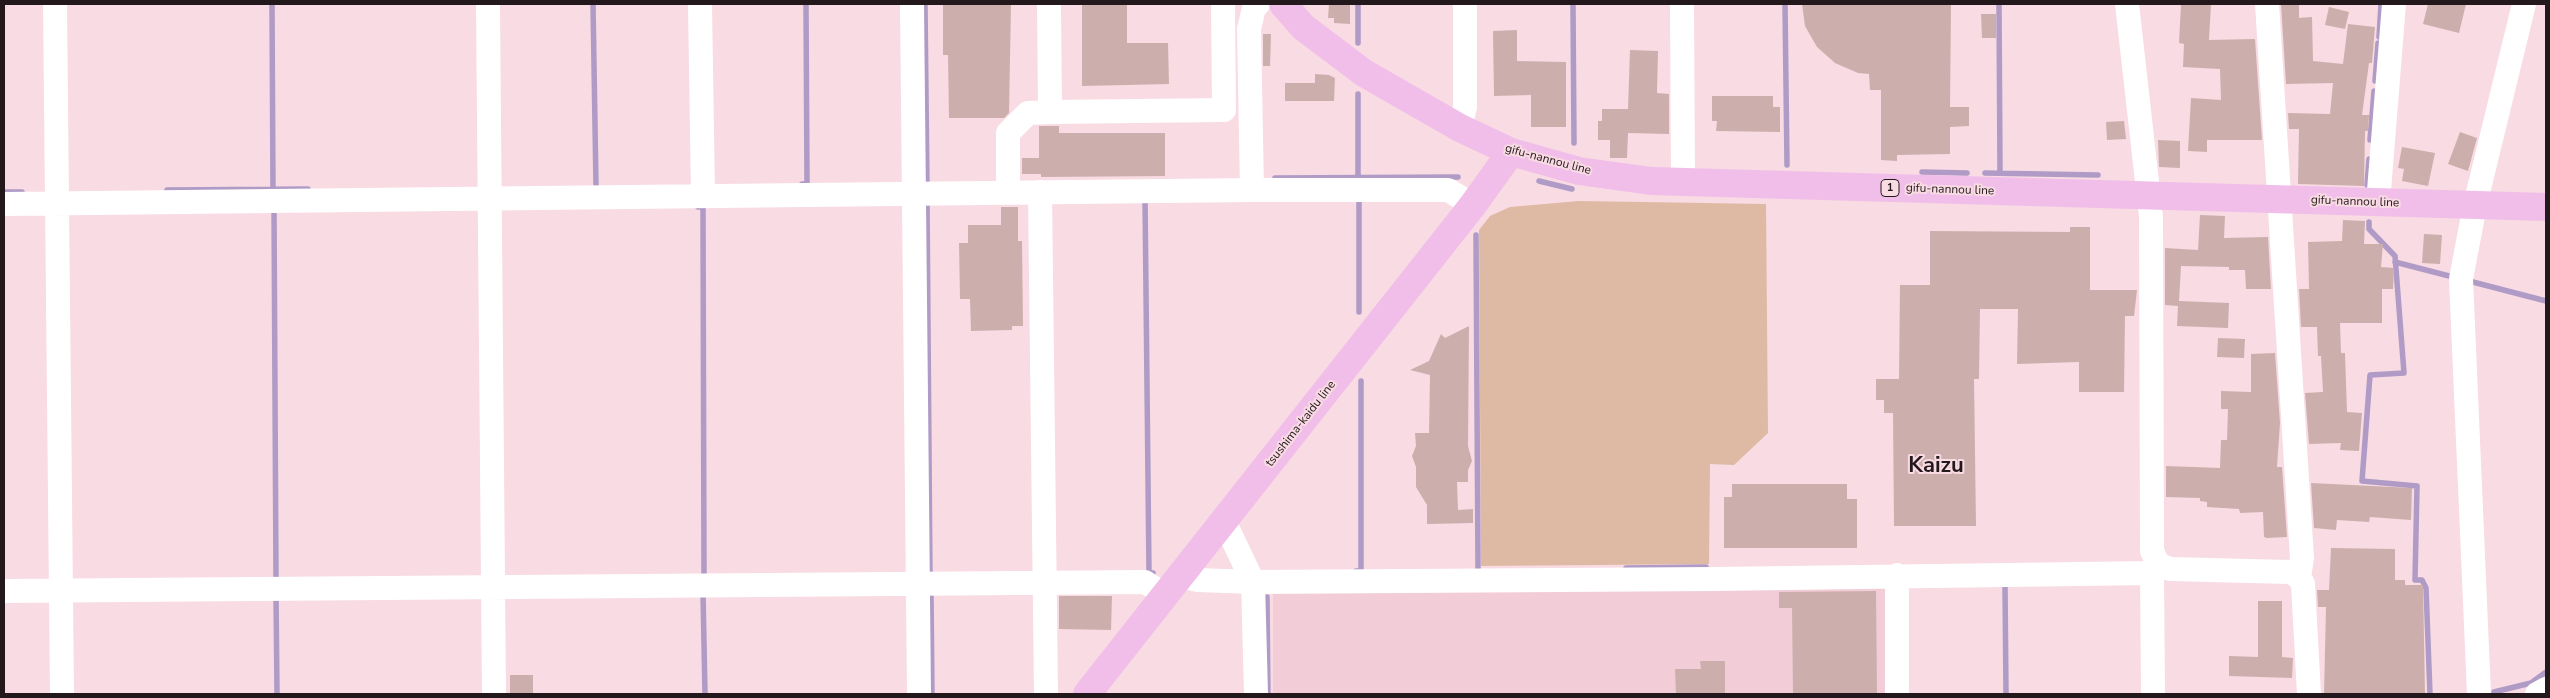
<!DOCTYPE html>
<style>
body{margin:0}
#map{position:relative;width:2550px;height:698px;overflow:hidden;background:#f8dbe3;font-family:"Nunito Sans",sans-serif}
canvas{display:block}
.frame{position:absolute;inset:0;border:5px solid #23181b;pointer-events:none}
</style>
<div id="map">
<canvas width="2550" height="698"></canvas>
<div class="frame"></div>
</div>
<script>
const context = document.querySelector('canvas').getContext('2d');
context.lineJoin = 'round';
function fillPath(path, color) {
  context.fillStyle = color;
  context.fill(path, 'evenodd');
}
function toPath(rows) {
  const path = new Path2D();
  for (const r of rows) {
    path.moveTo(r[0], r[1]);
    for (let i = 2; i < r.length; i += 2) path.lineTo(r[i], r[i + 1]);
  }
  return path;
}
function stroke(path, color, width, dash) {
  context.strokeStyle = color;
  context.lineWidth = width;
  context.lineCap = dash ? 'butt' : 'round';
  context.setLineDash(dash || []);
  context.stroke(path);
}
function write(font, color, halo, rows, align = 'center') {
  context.font = font + ' "Nunito Sans",sans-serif';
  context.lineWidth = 4;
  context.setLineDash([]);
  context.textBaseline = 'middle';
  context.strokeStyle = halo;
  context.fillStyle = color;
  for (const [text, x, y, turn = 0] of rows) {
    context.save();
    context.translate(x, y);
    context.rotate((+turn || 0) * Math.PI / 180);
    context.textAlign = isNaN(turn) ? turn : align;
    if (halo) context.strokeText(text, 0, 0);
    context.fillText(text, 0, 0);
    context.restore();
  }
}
const built = toPath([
 [1885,582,1886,694,1273,694,1273,588]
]);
const green = toPath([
 [1579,201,1766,204,1768,433,1734,465,1710,464,1709,564,1481,566,1479,230,1490,216,1510,207]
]);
const stream = toPath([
 [272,4,273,192],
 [593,4,596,186],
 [925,4,927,187],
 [1358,4,1358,43],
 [1573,4,1574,143],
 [1785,4,1787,165],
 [1999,4,2000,173],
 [2379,37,2381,4],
 [2375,81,2378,43],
 [1358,94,1358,180],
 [2370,140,2374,91],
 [1922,172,1967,173],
 [1985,173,2098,175],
 [1275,178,1458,177],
 [1539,181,1572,189],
 [802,184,807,184,806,4],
 [2367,185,2369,159],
 [167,190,308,189],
 [4,192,22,192],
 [1359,196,1359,312],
 [1145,198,1149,573,1153,573],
 [927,199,930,579],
 [698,207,703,207,704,574],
 [274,208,276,579],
 [2369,222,2369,229,2395,256,2404,373,2370,375,2362,481,2417,486,2415,580,2422,580,2426,588,2430,694],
 [1476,235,1478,569],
 [2395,262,2453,277],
 [2469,281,2546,301],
 [1626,568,1706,567],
 [1356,571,1361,571,1361,381],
 [2005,585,2006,694],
 [703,593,705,694],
 [931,594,932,694],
 [276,595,277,694],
 [1267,597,1268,694],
 [2494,692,2531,683,2546,672]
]);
const building = toPath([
 [943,4,1011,4,1009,113,1004,118,949,118,948,55,943,55],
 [1082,4,1127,4,1127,43,1168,43,1169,84,1082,86],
 [1329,4,1350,4,1350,24,1334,23,1334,18,1328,18],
 [1802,4,1951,4,1950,107,1969,107,1969,126,1950,127,1950,154,1897,155,1897,161,1881,160,1881,90,1870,90,1869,74,1858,73,1835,63,1817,47,1805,26],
 [2181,4,2211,4,2209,40,2255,39,2262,140,2207,140,2207,152,2188,151,2191,98,2221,100,2220,69,2183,67,2184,44,2179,43],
 [2281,4,2299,4,2299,18,2312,17,2313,61,2343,64,2348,24,2375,27,2372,63,2369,63,2362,115,2369,115,2368,131,2365,131,2364,186,2298,184,2299,129,2289,129,2288,113,2330,114,2333,83,2286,84],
 [2428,4,2466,4,2459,33,2423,24],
 [2329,7,2349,12,2345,29,2325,25],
 [1981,14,1996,14,1996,38,1982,38],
 [1517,30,1517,61,1566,62,1566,127,1531,127,1531,95,1494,96,1493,31],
 [1263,34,1271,34,1270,66,1263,66],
 [1630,50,1658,51,1657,93,1669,94,1669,134,1628,133,1627,158,1610,158,1610,140,1598,140,1598,121,1602,121,1602,109,1628,109],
 [1315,74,1329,75,1335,78,1334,101,1285,101,1285,83,1315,83],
 [1712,96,1773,96,1773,107,1780,107,1780,132,1716,131,1717,121,1712,121],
 [2124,121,2126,139,2107,140,2106,122],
 [1039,126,1059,126,1059,133,1165,133,1165,176,1041,177,1041,174,1022,174,1022,158,1039,158],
 [2460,132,2477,138,2468,171,2448,164],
 [2158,140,2180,141,2180,168,2159,167],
 [2402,147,2435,153,2428,186,2402,181,2404,169,2398,168],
 [1001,207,1018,207,1018,241,1022,241,1023,326,1012,326,1012,330,971,331,970,299,960,299,959,243,968,243,968,225,1001,225],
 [2200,215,2225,216,2224,238,2268,237,2271,289,2246,289,2245,270,2229,270,2229,267,2181,266,2179,301,2229,303,2228,328,2177,326,2178,306,2165,305,2165,248,2198,250],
 [2343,220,2365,221,2364,244,2383,244,2381,267,2394,268,2393,289,2382,289,2382,323,2340,323,2341,353,2345,353,2347,412,2362,413,2359,451,2340,450,2341,443,2309,444,2305,393,2323,392,2321,356,2318,356,2317,327,2301,327,2299,289,2309,289,2308,242,2342,241],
 [2070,227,2090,227,2090,290,2137,290,2134,316,2125,316,2124,392,2079,392,2079,362,2017,364,2018,309,1980,309,1979,379,1974,379,1976,526,1894,526,1893,413,1884,413,1884,400,1876,400,1876,379,1899,379,1900,285,1930,285,1930,231,2070,232],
 [2424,234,2442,235,2440,264,2422,263],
 [1469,326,1468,446,1472,461,1468,470,1468,482,1457,482,1458,510,1473,509,1473,523,1427,524,1427,505,1416,487,1416,467,1412,456,1416,446,1415,433,1429,433,1430,375,1410,370,1429,361,1441,334,1445,338],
 [2218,338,2245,339,2244,358,2217,357],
 [2275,353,2280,423,2277,467,2282,467,2287,537,2267,538,2264,537,2263,512,2240,513,2239,509,2207,507,2207,502,2200,501,2200,498,2166,497,2166,466,2220,468,2221,440,2227,440,2228,409,2221,409,2221,391,2251,392,2251,354],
 [2311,483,2412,488,2411,520,2370,517,2369,522,2337,520,2336,530,2314,528],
 [1732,484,1847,484,1847,499,1857,499,1857,548,1724,548,1724,497,1732,497],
 [2331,548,2395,549,2395,580,2405,580,2405,585,2423,585,2425,694,2324,694,2326,607,2318,607,2317,590,2329,590],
 [1876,591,1877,694,1793,694,1792,608,1779,608,1779,592],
 [1059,596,1112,596,1111,630,1059,629],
 [2258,601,2282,601,2282,657,2293,658,2292,678,2229,676,2229,656,2258,657],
 [1700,661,1725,661,1725,694,1676,694,1675,669,1701,669],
 [510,675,533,675,533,694,510,694]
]);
const minor = toPath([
 [55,4,62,694],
 [488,4,494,694],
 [700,4,703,195],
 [912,4,919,694],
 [1258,4,1254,8,1249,29,1252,190,1448,190,1473,205],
 [1682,4,1683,182],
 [2127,4,2151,217,2152,551,2158,564,2170,569,2290,572,2299,577,2303,584,2309,694],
 [2267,4,2302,558,2299,577],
 [1050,112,1224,110,1223,4],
 [1460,128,1465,107,1465,4],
 [1008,192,1008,133,1028,113,1050,112,1049,4],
 [1040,192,1046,694],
 [2378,203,2394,4],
 [4,204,1252,190],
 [1224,521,1253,582,1256,694],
 [2152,573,2153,694],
 [1897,575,1897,694],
 [1181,576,1198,580,1253,582,1714,579,2152,573,2158,564],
 [4,591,1145,582,1165,595],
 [2479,694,2461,279,2475,205,2524,4],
 [2537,694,2546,689]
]);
const major = toPath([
 [1283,4,1303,27,1364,73,1460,128,1511,152,1579,171,1651,181,2546,207],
 [1087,694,1473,205,1511,152]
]);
const shields = [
 [1890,188,18]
];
const shieldNames = [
 ["1",1890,188]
];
const streetNames = [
 ["gifu-nannou line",1548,160,15],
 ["gifu-nannou line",1950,190,2],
 ["gifu-nannou line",2355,202,2],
 ["tsushima-kaidu line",1301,424,-52]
];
const townNames = [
 ["Kaizu",1936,467]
];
fillPath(built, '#f2ccd7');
fillPath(green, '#debaa4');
stroke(stream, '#af9bc5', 5.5);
fillPath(building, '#ccafac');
stroke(minor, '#fff', 24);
stroke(major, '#f1bee9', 28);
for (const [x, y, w] of shields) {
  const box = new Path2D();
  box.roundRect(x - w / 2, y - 8.5, w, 17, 4);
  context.fillStyle = '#f8dbe3';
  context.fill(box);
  stroke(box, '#23181b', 1);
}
write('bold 11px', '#23181b', null, shieldNames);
write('12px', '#23181b', '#f8dbe3', streetNames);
write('bold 22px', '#23181b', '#f8dbe3', townNames);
</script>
